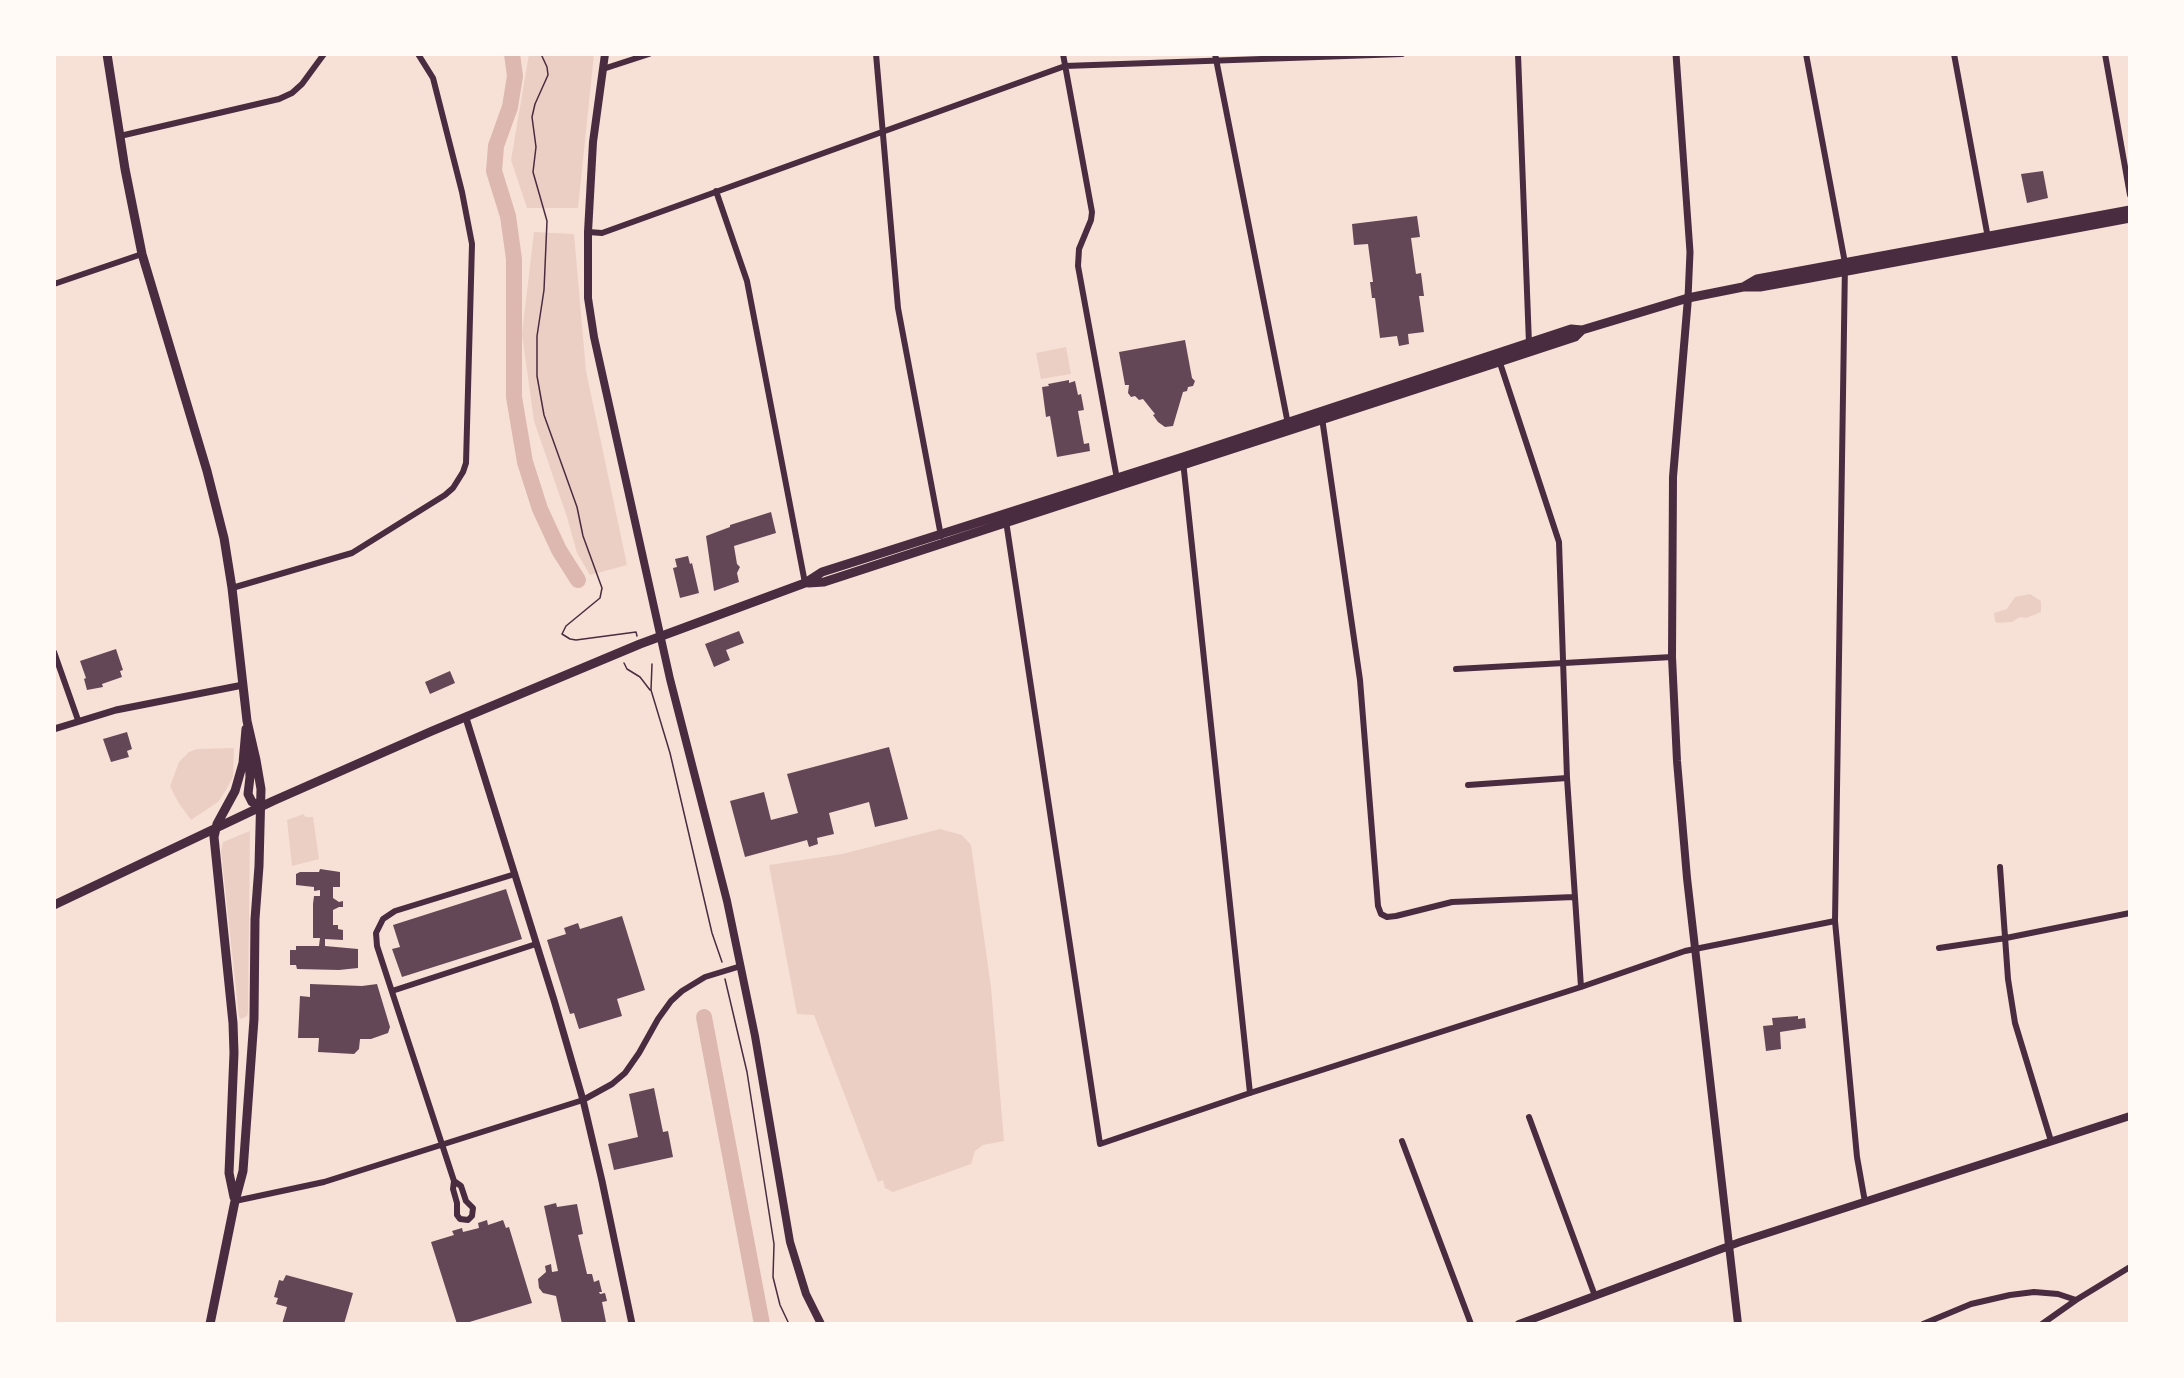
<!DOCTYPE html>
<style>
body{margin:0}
#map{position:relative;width:2184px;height:1378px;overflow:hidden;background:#f7e1d7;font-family:"Asap Condensed",sans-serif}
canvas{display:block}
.frame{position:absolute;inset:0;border:56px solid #fffaf5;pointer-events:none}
</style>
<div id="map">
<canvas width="2184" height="1378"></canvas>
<div class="frame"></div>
</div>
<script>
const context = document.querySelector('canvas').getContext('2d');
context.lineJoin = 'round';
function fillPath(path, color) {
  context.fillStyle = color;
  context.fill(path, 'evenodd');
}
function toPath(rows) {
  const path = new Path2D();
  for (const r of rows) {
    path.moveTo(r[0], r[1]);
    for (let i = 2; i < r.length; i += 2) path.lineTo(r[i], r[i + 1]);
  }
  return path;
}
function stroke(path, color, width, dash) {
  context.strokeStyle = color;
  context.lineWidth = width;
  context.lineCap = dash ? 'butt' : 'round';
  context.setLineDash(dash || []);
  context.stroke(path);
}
const green = toPath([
 [529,54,594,54,578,208,527,208,511,160],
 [534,232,574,234,586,371,627,565,590,575,577,553,567,517,534,421,522,334],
 [1066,347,1071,374,1041,379,1036,353],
 [2030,594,2041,601,2041,612,2026,618,2020,617,2012,622,1997,623,1995,621,1994,613,2007,609,2015,597],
 [234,748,233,777,226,790,218,802,191,820,178,802,170,786,179,762,189,752,197,749],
 [304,814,305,817,313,817,319,859,292,866,287,820],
 [940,829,962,835,971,845,991,987,1004,1141,983,1145,975,1151,971,1164,893,1192,885,1188,883,1180,878,1182,814,1015,797,1014,769,865,842,854],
 [250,831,248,1012,247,1016,241,1019,239,1017,221,851,223,842]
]);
const river = toPath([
 [512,54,515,76,510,107,496,146,494,171,508,216,514,259,514,397,525,462,540,509,559,550,578,580],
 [704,1017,762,1324]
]);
const building = toPath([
 [2043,171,2048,198,2027,203,2021,174],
 [1417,216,1420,237,1411,238,1416,274,1421,273,1424,296,1419,296,1424,332,1408,334,1409,344,1399,346,1397,336,1380,338,1375,298,1372,298,1370,282,1373,282,1368,244,1354,245,1352,224],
 [1185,340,1192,378,1195,381,1193,386,1188,387,1187,391,1183,392,1173,426,1165,427,1158,422,1153,415,1155,414,1143,399,1139,400,1135,396,1131,397,1128,393,1129,385,1125,385,1119,352],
 [1069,380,1069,383,1075,381,1078,395,1081,394,1084,410,1078,411,1084,444,1089,443,1090,451,1057,457,1050,416,1046,417,1042,387,1049,386,1048,384],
 [771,512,776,533,734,546,737,564,740,567,737,573,739,582,714,591,706,536,730,527,730,525],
 [688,556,690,564,692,563,699,593,680,598,673,568,677,567,675,559],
 [739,631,744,643,726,650,730,660,714,667,705,644],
 [116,649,123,670,120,671,122,677,102,684,103,687,87,690,84,679,86,678,80,661],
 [450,671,455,683,430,694,425,682],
 [127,732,132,749,127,751,129,757,111,762,103,739],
 [889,747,908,819,875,827,869,802,829,813,834,834,817,838,818,844,809,847,807,840,745,857,730,801,764,792,771,820,798,813,787,774],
 [320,869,340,872,340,887,333,887,333,898,339,902,343,901,343,907,339,907,333,910,333,925,338,925,338,929,343,930,343,940,325,939,325,946,358,949,358,968,339,970,297,969,296,965,290,965,290,950,296,950,296,946,319,946,320,938,313,938,313,904,314,896,320,896,320,890,314,891,314,887,296,885,296,874,300,872,319,872],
 [506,889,522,939,402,977,392,949,400,947,393,925],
 [622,916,645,990,617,999,622,1016,579,1029,574,1013,570,1014,547,940,566,934,564,928,578,923,580,929],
 [310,984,362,986,377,984,390,1027,388,1033,371,1039,360,1039,359,1049,354,1054,318,1052,319,1038,298,1038,300,996,310,997],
 [1798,1016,1798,1019,1805,1018,1806,1028,1780,1032,1781,1049,1766,1051,1763,1026,1773,1025,1772,1018],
 [654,1088,663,1132,668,1131,673,1157,614,1170,608,1144,638,1137,629,1094],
 [556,1203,557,1207,577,1204,583,1234,578,1235,587,1274,592,1274,594,1282,599,1280,602,1292,599,1292,600,1294,605,1293,607,1301,602,1302,606,1322,562,1324,556,1296,543,1293,539,1288,538,1279,546,1272,545,1266,551,1264,552,1272,558,1271,544,1206],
 [487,1220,488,1225,503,1220,506,1228,509,1227,532,1303,463,1324,457,1324,431,1242,454,1235,452,1231,462,1228,463,1232,479,1228,478,1223],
 [286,1275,353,1293,344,1324,282,1324,287,1307,276,1304,278,1298,274,1297,279,1280,283,1281]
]);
const path = toPath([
 [541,54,547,67,548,75,535,104,532,117,536,147,533,172,547,221,544,290,537,336,537,376,544,415,577,507,583,536,602,588,600,598,566,626,562,634,570,639,576,640,636,632,637,636],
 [624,663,627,669,640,677,650,690],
 [652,664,651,690,670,753,712,933,722,962],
 [725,979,747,1072,774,1244,773,1277,780,1305,789,1324]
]);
const minor = toPath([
 [876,54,898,308,941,536],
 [1063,54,1092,212,1091,220,1079,249,1078,266,1117,479],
 [1215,54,1288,424],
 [1518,54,1529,344],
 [1806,54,1845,263,1835,921,1857,1157,1865,1202],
 [1954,54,1988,238],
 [2105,54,2130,195],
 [603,69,649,54],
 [120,136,279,99,292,93,302,84,324,54],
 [716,191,747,281,805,583],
 [588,232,602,233,1065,66,1402,54],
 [54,284,142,254],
 [1499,360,1559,542,1567,778,1581,987],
 [1322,418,1360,680,1378,906,1381,914,1387,917,1396,916,1452,902,1574,897],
 [1183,461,1250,1093],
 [1006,521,1100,1144,1250,1093,1581,987,1685,951,1835,921],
 [232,588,352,553,445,495,453,488,463,472,466,463,472,244,462,192,433,78,418,54],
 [54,652,78,720],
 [1456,669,1672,657],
 [1468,785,1567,778],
 [2000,867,2008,979,2015,1023,2051,1141],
 [1939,948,2006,938,2130,913],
 [392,991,536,944],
 [1529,1117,1595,1296],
 [1402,1141,1471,1324],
 [454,1181,461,1186,466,1201,473,1208,472,1216,468,1220,460,1219,457,1215,457,1203,453,1189,454,1181,377,946,376,933,383,919,395,911,515,874],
 [235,1201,324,1182,583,1100,612,1084,625,1073,639,1053,658,1019,671,1001,682,991,705,977,741,966],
 [1923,1324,1971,1304,2010,1295,2034,1292,2058,1294,2076,1300],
 [2042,1324,2076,1300,2130,1267]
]);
const tertiary = toPath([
 [1676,54,1690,252,1688,298],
 [466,718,554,1000,583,1100,602,1181,632,1324],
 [54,729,116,710,243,685]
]);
const secondary = toPath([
 [605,54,593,142,588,232,588,298,594,337,670,679,727,901,755,1036,790,1242,806,1294,821,1324],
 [1688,298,1673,477,1672,657,1677,761,1687,878,1738,1324],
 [1519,1324,1740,1242,2130,1116]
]);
const primary = toPath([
 [107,54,125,169,142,254,207,471,224,538,232,588,247,721,256,760,261,789,259,866,255,919,254,1019,243,1171,235,1201,210,1324],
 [1745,286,1757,279,2130,210],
 [808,583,824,582,1499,362,1575,337,1582,330],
 [249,747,250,777,248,794,252,802,261,806],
 [54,905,273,801,432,731,640,644,805,583,822,572,1183,457,1571,329,1582,330,1688,298,1743,287,1760,287,1810,278,2130,218],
 [234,1197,229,1173,234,1053,233,1023,214,837,217,824,235,791,243,763,246,729]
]);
fillPath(green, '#ebcfc5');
stroke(river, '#dcb8b0', 16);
fillPath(building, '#644757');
stroke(path, '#4a2c40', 1.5);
stroke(minor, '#4a2c40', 6);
stroke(tertiary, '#4a2c40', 7);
stroke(secondary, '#4a2c40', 8);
stroke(primary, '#4a2c40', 9);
</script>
